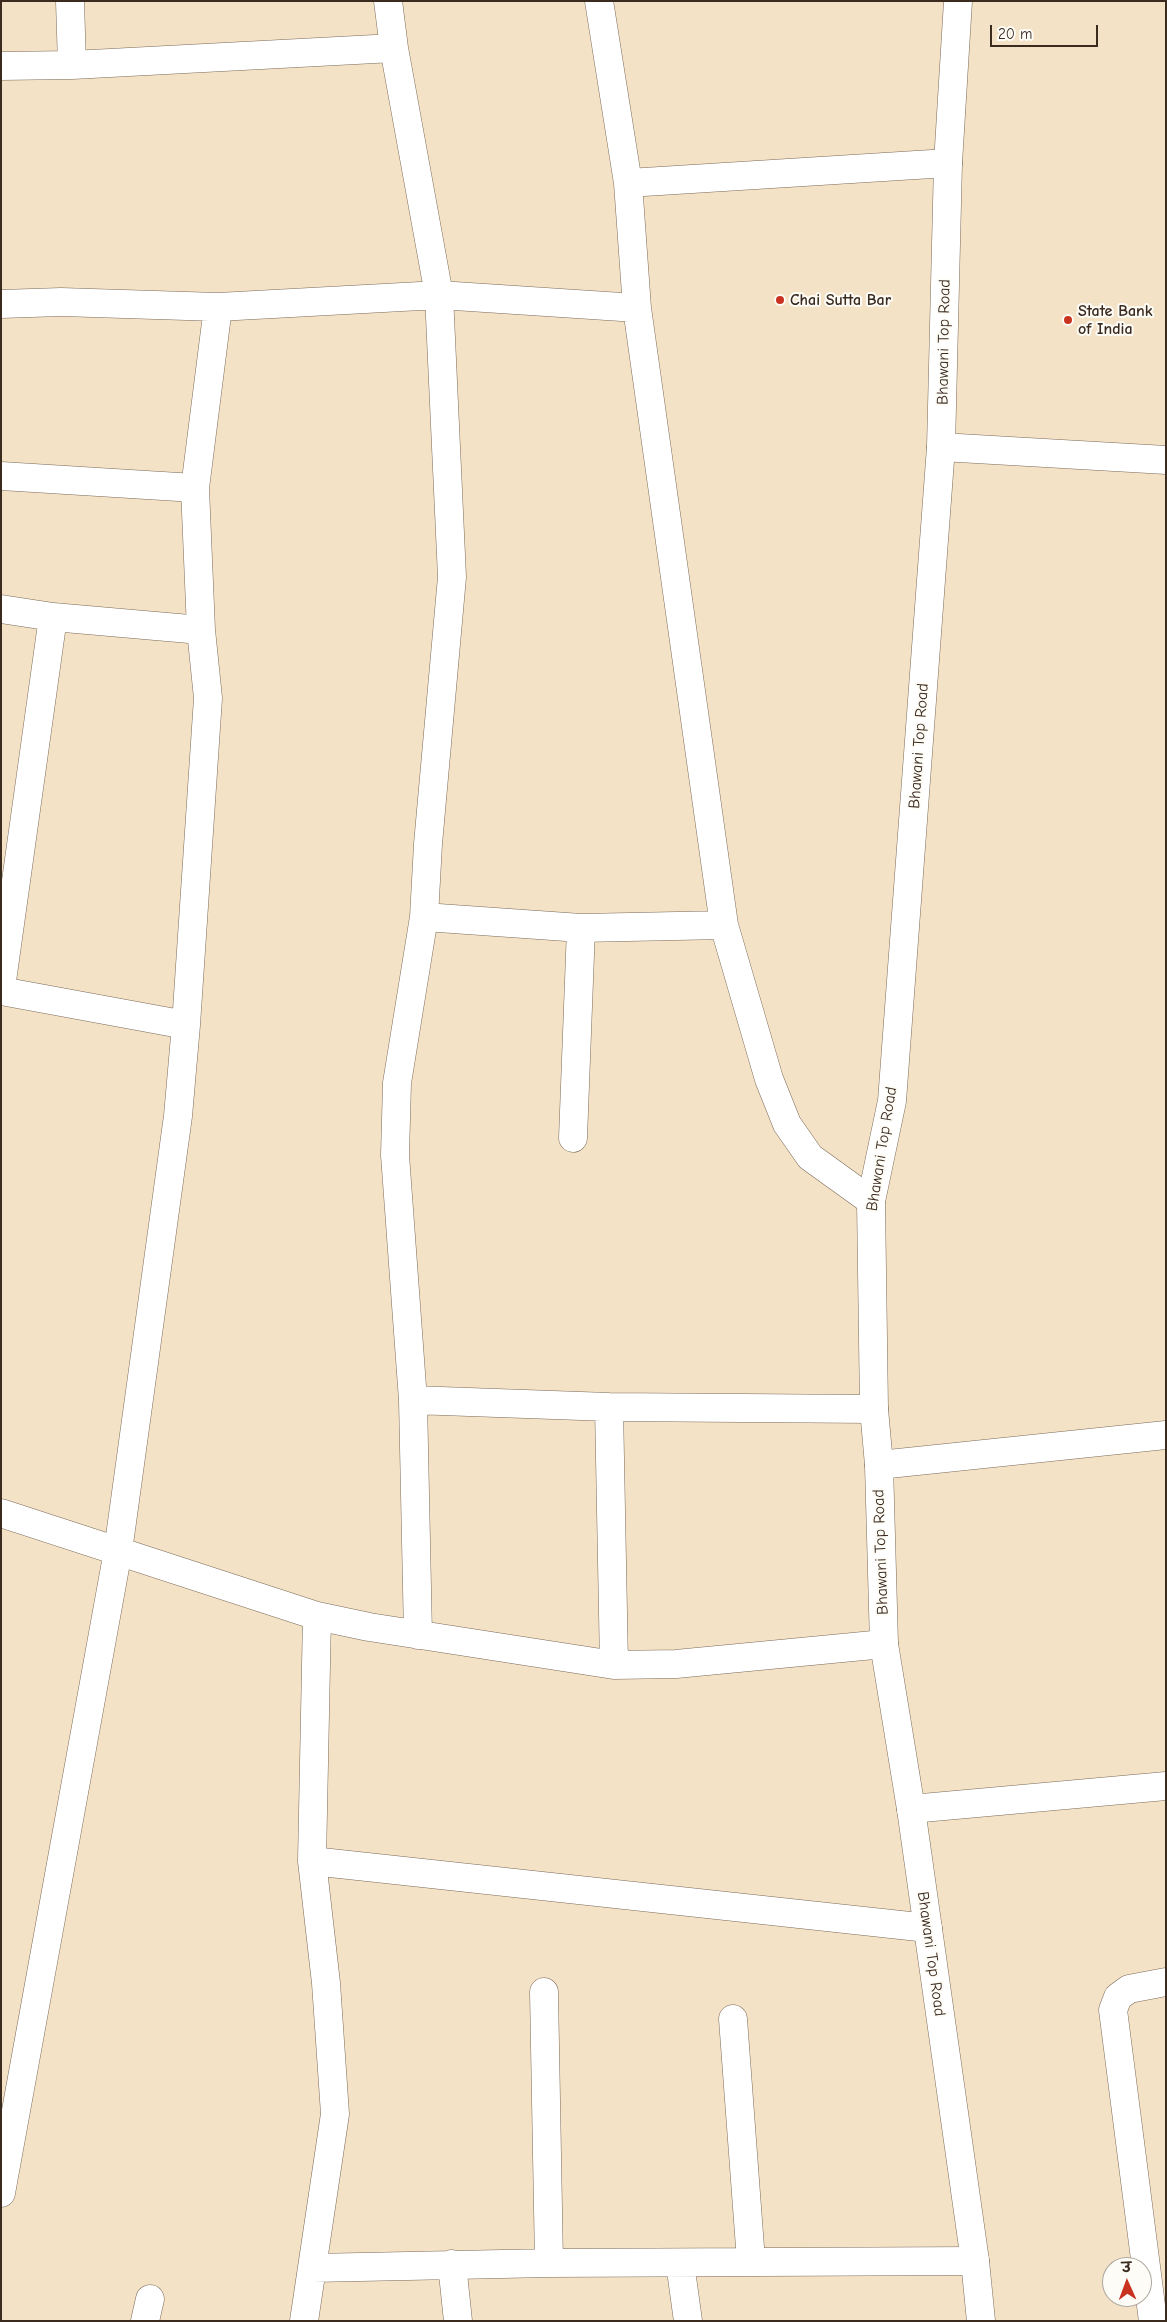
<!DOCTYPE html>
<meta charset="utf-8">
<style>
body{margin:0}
#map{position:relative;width:1167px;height:2322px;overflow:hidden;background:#f3e2c6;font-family:"Comic Neue","Playpen Sans Deva",sans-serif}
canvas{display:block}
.frame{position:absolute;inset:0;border:2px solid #3b2a1e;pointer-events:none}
.north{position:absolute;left:1102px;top:2257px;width:50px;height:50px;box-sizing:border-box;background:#fdfcf7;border:1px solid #afa8a0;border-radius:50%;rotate:358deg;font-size:14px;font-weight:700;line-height:20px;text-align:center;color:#3b2a1e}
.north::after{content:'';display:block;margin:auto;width:18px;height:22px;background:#c8321e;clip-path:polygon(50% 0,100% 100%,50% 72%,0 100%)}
.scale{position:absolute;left:990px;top:25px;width:108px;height:22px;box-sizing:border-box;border:2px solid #3b2a1e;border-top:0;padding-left:6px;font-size:15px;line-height:18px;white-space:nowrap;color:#3b2a1e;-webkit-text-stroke:4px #fdfcf7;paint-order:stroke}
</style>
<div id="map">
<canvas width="1167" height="2322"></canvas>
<div class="frame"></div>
<div class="north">उ</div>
<div class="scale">20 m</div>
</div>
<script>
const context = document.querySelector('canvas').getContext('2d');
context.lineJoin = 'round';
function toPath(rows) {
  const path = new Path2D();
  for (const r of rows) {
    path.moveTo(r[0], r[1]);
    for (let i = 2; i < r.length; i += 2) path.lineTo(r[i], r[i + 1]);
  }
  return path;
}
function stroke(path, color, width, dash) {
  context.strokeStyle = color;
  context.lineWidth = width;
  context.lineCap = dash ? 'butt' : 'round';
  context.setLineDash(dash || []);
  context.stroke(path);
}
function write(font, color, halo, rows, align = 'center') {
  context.font = font + ' "Comic Neue",sans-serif';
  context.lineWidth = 4;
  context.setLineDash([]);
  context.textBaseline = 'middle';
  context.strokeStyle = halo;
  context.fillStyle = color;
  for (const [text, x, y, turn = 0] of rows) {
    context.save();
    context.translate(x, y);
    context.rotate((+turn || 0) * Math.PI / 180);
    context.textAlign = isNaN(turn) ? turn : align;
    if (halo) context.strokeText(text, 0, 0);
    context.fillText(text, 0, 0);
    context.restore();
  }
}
const street = toPath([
 [70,1,72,65],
 [388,1,394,48,439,295,452,577,428,844,424,917,397,1083,395,1155,413,1400,418,1635],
 [599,1,628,183,637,308],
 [1,66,72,65,394,48],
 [628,183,948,163],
 [1,304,61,302,218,307,439,295,637,308,724,925,769,1079,787,1124,810,1157,871,1201],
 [941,447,1166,460],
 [1,476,195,488],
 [1,609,53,617,201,630],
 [424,917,581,928,724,925],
 [1,988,53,617],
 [1,991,186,1025],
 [573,1138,581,928],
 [413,1400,609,1407,874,1409],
 [609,1407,614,1665],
 [879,1465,1166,1435],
 [1,1513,317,1616,369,1627,614,1665,676,1664,884,1644],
 [911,1809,1166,1786],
 [312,1861,928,1928],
 [544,1992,549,2263],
 [733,2019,751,2261],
 [1,2193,118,1551,178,1116,186,1025,208,698,201,630,195,488,218,307],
 [680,2263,688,2321],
 [452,2264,458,2321],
 [313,2268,549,2263,975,2261],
 [145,2321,150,2299],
 [304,2321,335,2114,326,1983,312,1861,317,1616],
 [1153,2321,1113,2010,1118,1997,1129,1989,1166,1982]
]);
const secondary = toPath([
 [958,1,948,163,941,447,892,1101,871,1201,874,1409,879,1465,884,1644,911,1809,975,2261,981,2321]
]);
const markers = [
 [780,300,5,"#c8321e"],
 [1068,320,5,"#c8321e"]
];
const poiNames = [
 ["Chai Sutta Bar",790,300],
 ["State Bank",1078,311],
 ["of India",1078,329]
];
const streetNames = [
 ["Bhawani Top Road",944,342,-89],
 ["Bhawani Top Road",919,746,-86],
 ["Bhawani Top Road",882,1149,-81],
 ["Bhawani Top Road",881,1552,-92],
 ["Bhawani Top Road",931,1954,82]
];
stroke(street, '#7b6a59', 29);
stroke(secondary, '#7b6a59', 29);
stroke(street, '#fff', 28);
stroke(secondary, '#fff', 28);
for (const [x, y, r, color] of markers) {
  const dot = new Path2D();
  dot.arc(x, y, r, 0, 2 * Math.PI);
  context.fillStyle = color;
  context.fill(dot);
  stroke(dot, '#fdfcf7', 2);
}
write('bold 16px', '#3b2a1e', '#fdfcf7', poiNames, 'left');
write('16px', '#3b2a1e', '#fdfcf7', streetNames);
</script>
